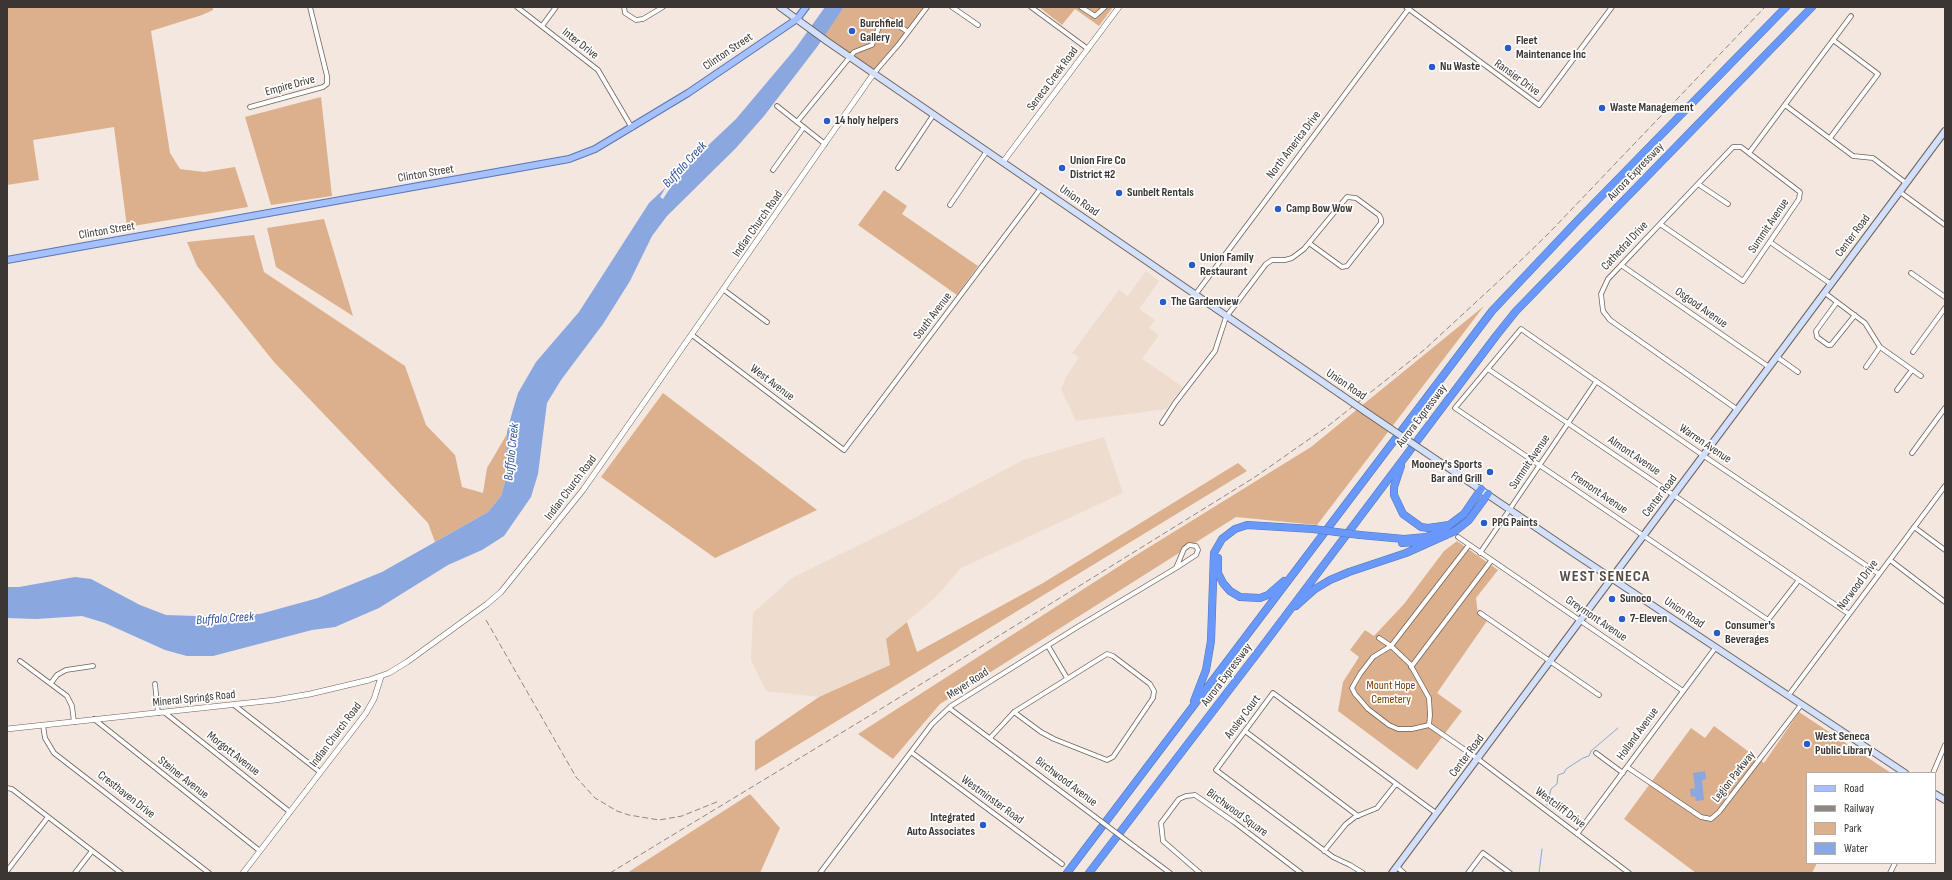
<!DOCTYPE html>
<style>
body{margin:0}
#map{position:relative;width:1952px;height:880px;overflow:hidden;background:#f3e7df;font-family:"Sofia Sans Condensed",sans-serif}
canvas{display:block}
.frame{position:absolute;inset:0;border:8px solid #3b3633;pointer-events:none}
.legend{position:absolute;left:1806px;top:772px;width:130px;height:92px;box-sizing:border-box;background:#fff;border:1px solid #b1afad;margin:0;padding:5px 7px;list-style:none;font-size:12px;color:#3b3633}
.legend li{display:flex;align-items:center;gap:8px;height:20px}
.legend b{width:20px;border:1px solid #b1afad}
</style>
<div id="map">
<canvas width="1952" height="880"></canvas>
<div class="frame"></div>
<ul class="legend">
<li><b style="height:5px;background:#a4c1fd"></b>Road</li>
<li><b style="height:5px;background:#8f8782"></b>Railway</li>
<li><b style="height:11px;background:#ddb08d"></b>Park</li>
<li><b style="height:11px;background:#8aa7e0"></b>Water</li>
</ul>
</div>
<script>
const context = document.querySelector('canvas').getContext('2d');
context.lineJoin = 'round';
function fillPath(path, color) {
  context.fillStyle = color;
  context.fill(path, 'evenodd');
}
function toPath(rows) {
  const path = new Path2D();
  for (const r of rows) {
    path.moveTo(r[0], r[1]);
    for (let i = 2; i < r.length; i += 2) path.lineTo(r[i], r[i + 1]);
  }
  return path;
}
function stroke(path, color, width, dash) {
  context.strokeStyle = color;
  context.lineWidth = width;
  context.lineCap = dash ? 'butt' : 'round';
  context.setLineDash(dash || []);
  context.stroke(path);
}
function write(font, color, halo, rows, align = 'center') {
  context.font = font + ' "Sofia Sans Condensed",sans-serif';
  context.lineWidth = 3.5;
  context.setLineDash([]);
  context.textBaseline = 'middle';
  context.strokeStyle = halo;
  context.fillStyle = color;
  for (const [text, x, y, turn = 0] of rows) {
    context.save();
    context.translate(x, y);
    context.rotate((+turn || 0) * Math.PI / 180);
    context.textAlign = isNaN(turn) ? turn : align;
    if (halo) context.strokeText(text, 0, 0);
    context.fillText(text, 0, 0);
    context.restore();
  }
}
const built = toPath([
 [1146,271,1159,281,1139,309,1155,320,1149,328,1159,335,1142,359,1183,387,1166,409,1076,421,1061,389,1066,377,1079,357,1072,353,1119,290,1128,296],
 [1104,437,1123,493,961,568,935,598,886,639,890,665,819,697,766,691,751,660,753,613,792,578,914,518,1023,460]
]);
const green = toPath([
 [7,7,213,7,213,10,202,15,151,31,170,153,180,169,204,172,235,167,248,207,127,227,114,127,33,140,39,180,7,185],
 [844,7,927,7,874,73,823,37],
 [1039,7,1113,7,1099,26,1075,9,1062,25],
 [321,97,332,196,271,205,245,117],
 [884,190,907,206,902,214,978,266,957,295,858,225],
 [324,219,353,316,276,267,267,228],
 [254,235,264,272,405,366,426,425,455,455,462,487,483,493,487,468,507,434,505,482,501,496,488,512,435,542,428,523,274,362,197,266,187,242],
 [1484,306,1317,525,1236,517,940,704,893,759,858,734,1138,554,1311,447],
 [663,393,817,510,715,558,601,477],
 [1238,463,1247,471,755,771,755,741,819,697,890,665,886,639,907,622,917,652,1043,583],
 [1457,541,1498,570,1476,598,1478,615,1487,621,1437,693,1462,711,1417,770,1338,711,1343,682,1359,657,1350,650,1365,630,1374,636,1404,604,1444,551],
 [1799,712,1891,773,1807,773,1807,863,1817,863,1812,873,1696,873,1624,819,1691,728,1705,738,1714,726,1764,763],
 [750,794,780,828,760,873,627,873]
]);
const water = toPath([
 [825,7,844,7,817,47,764,116,736,148,667,216,652,236,630,281,603,324,561,380,547,403,538,474,531,497,504,536,482,550,448,565,379,608,335,627,312,630,213,656,187,656,165,650,105,623,82,616,36,619,7,618,7,587,19,587,75,577,91,579,140,605,166,615,196,616,260,614,318,598,382,572,488,512,501,496,505,482,507,432,512,413,518,393,536,362,579,312,649,203,666,187,660,197,663,199,681,171,736,119,795,49],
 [1705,771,1706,779,1702,780,1704,800,1696,801,1695,796,1691,797,1690,789,1695,788,1693,773]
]);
const stream = toPath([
 [1547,805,1551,789,1557,784,1558,775,1564,773,1566,769,1583,758,1589,756,1591,751,1618,728],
 [1539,873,1542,849]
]);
const minor = toPath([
 [517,7,598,70,632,128],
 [624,7,625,13,636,20,643,19,663,7],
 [952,7,978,25],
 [1031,7,1088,49],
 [1081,7,1095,16,1105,7],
 [1406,7,1539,105,1612,7],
 [542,26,556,7],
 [874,73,899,44,927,7],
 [1785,105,1853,156,1873,158,1906,183],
 [777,106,825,144],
 [250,107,323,87,327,84,327,76,310,7],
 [797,122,854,52,872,45,881,22,890,20,908,32],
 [1830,138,1878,74,1833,40],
 [1749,153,1851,16],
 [898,168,934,114],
 [773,170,804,127],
 [1698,184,1728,204],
 [1900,192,1945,225],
 [950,205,987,151],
 [1660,224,1743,281,1799,199,1800,192,1741,147,1733,147,1660,224,1608,279,1601,294,1603,311,1610,320,1738,410],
 [1770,242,1831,284],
 [1621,265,1769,367],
 [1911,273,1945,297],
 [724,290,767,322],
 [1825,293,1865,323,1880,347,1921,376],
 [1195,295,1410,7],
 [1837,302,1816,331,1817,337,1828,345,1831,345,1855,315],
 [692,335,844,450,1041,188],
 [1913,352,1945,308],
 [1777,357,1798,372],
 [1866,367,1880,347],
 [1488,369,1849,614],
 [1897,390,1912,370],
 [1162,423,1175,403,1215,351,1226,317,1266,264,1272,260,1285,260,1292,258,1304,249,1347,197,1356,198,1379,215,1381,219,1381,223,1347,266,1342,267,1309,243],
 [1912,453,1945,408],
 [1914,527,1945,550],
 [1458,537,1683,691],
 [1469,545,1391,646,1410,664,1429,698,1430,715,1429,725,1478,759,1629,873],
 [1480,553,1596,382],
 [1890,560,1945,602],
 [1799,580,1768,620,1455,408,1521,329,1704,456,1879,574],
 [1480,613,1599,695],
 [1379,638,1391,646,1373,657,1360,674,1352,688,1355,694,1368,709,1389,725,1398,729,1412,729,1429,725],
 [1048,646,1067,678],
 [20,661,67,696,72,706,74,722],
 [1411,667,1491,561],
 [51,683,57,675,66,670,93,666],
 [155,684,158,713],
 [1788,696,1945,486],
 [234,705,320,772],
 [949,708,1094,816],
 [164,712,290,812],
 [94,719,260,851],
 [43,725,45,738,54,753,209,873],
 [1245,731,1358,816],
 [990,738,1014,712,1107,654,1113,656,1150,684,1154,691,1153,698,1113,757,1107,760,1054,739,1041,732,1014,712],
 [911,752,1062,864],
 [1596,753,1623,773],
 [1627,767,1701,817,1711,819,1719,812,1801,705],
 [1933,773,1945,745],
 [7,788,12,789,121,873],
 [1577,834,1716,647],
 [1131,844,1170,873],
 [1324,851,1346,824,1355,817,1377,808,1396,784],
 [1397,867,1404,873],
 [7,871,48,817],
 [75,873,92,851],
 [820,873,932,724,951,706,1079,626,1176,568,1196,555,1198,550,1196,546,1189,545,1184,549,1176,568],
 [1200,873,1163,841,1161,823,1179,799,1186,796,1195,795,1234,822,1301,873],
 [1363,873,1350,865,1333,857,1216,770,1273,693,1436,813],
 [1468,873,1483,853,1510,873],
 [1890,873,1895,863]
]);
const tertiary = toPath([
 [1003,162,1119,7],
 [7,729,275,700,310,694,369,680,389,673,407,662,487,604,501,592,583,490,874,73],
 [243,873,366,713,374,699,381,677]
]);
const secondary = toPath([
 [780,7,828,42,1340,394],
 [1366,412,1391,429],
 [1425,452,1575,554,1905,773],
 [1935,794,1945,800],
 [1392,873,1945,131]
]);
const primary = toPath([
 [7,260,569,159,595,149,688,93,797,19,806,7]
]);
const motorway = toPath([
 [1401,466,1394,487,1394,495,1403,514,1421,527,1428,528,1449,525],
 [1360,535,1404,539,1426,537,1440,532,1464,514,1481,489],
 [1402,543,1428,541],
 [1218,558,1218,573,1223,583,1230,591,1240,597,1260,598,1268,595,1284,581],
 [1296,606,1315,589,1330,580,1349,572,1406,553,1455,531,1469,520,1488,494],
 [1194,701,1206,670,1211,641,1214,553,1222,539,1235,529,1247,525,1313,529],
 [1067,873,1492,311,1578,220,1786,7],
 [1089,873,1265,643,1496,336,1516,311,1592,233,1812,7]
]);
const rail = toPath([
 [486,620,576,777,595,798,617,811,629,815,659,820,682,816,719,801],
 [610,873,884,707,1176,526,1255,477,1328,426,1424,350,1514,267,1549,233,1765,7]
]);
const minorBridge = toPath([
 [1094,816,1131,844]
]);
const secondaryBridge = toPath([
 [1340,394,1366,412],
 [1391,429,1425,452]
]);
const motorwayBridge = toPath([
 [1313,529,1360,535]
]);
const markers = [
 [852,31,4,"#295bc9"],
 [1508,48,4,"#295bc9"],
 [1432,67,4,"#295bc9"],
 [1602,108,4,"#295bc9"],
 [827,121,4,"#295bc9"],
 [1062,168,4,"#295bc9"],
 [1119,193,4,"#295bc9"],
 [1278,209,4,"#295bc9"],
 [1192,265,4,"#295bc9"],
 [1163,302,4,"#295bc9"],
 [1490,472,4,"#295bc9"],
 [1484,523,4,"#295bc9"],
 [1612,599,4,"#295bc9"],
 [1622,619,4,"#295bc9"],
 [1717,633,4,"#295bc9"],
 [1807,744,4,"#295bc9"],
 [983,825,4,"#295bc9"]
];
const poiNames = [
 ["Burchfield",860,24],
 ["Gallery",860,38],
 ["Fleet",1516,41],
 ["Maintenance Inc",1516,55],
 ["Nu Waste",1440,67],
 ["Waste Management",1610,108],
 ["14 holy helpers",835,121],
 ["Union Fire Co",1070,161],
 ["District #2",1070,175],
 ["Sunbelt Rentals",1127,193],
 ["Camp Bow Wow",1286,209],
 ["Union Family",1200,258],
 ["Restaurant",1200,272],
 ["The Gardenview",1171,302],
 ["Mooney's Sports",1482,465,"right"],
 ["Bar and Grill",1482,479,"right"],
 ["PPG Paints",1492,523],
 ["Sunoco",1620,599],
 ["7-Eleven",1630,619],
 ["Consumer's",1725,626],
 ["Beverages",1725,640],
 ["West Seneca",1815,737],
 ["Public Library",1815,751],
 ["Integrated",975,818,"right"],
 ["Auto Associates",975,832,"right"]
];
const streetNames = [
 ["Inter Drive",580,44,38],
 ["Clinton Street",728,52,-34],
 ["Ransier Drive",1517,78,36],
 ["Seneca Creek Road",1053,79,-53],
 ["Empire Drive",290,86,-15],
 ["North America Drive",1294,145,-53],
 ["Aurora Expressway",1636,172,-46],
 ["Clinton Street",426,174,-10],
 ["Union Road",1079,201,35],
 ["Indian Church Road",758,224,-55],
 ["Summit Avenue",1769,226,-56],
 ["Clinton Street",107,231,-10],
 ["Center Road",1853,236,-53],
 ["Cathedral Drive",1625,246,-47],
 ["Osgood Avenue",1701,308,35],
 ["South Avenue",933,316,-53],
 ["West Avenue",772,383,37],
 ["Union Road",1346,385,34],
 ["Aurora Expressway",1422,416,-53],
 ["Warren Avenue",1705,444,34],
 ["Almont Avenue",1634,456,34],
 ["Summit Avenue",1530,462,-56],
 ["Indian Church Road",571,488,-53],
 ["Fremont Avenue",1599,493,34],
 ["Center Road",1660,496,-53],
 ["Norwood Drive",1858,585,-53],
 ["Union Road",1684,613,34],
 ["Greymont Avenue",1596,619,34],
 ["Aurora Expressway",1227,675,-53],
 ["Meyer Road",968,684,-33],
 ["Mineral Springs Road",194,699,-6],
 ["Ansley Court",1243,717,-53],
 ["Holland Avenue",1638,734,-54],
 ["Indian Church Road",336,735,-53],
 ["Morgott Avenue",233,754,38],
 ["Center Road",1467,756,-53],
 ["Legion Parkway",1734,777,-52],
 ["Steiner Avenue",183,778,38],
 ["Birchwood Avenue",1066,782,37],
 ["Cresthaven Drive",126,795,38],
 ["Westminster Road",992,800,36],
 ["Westcliff Drive",1560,808,37],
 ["Birchwood Square",1237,813,36]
];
const parkNames = [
 ["Mount Hope",1391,686],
 ["Cemetery",1391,700]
];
const waterNames = [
 ["Buffalo Creek",685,165,-47],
 ["Buffalo Creek",512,452,-84],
 ["Buffalo Creek",225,619,-4]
];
const districtNames = [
 ["WEST SENECA",1605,577]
];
fillPath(built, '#eedcce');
fillPath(green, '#ddb08d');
fillPath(water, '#8aa7e0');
stroke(stream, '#8aa7e0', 1);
stroke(minor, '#6d635c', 5.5);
stroke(tertiary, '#6d635c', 6);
stroke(secondary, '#6d635c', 8);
stroke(primary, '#5876b5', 8);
stroke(motorway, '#5876b5', 8);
stroke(minor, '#fff', 4);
stroke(tertiary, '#fff', 5);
stroke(secondary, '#d2e0fe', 6);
stroke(primary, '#a4c1fd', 6);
stroke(motorway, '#6898fb', 7);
stroke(rail, '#8f8782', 1, [6, 3]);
stroke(minorBridge, '#6d635c', 5.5, []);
stroke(secondaryBridge, '#6d635c', 8, []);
stroke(motorwayBridge, '#5876b5', 8, []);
stroke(minorBridge, '#fff', 4);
stroke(secondaryBridge, '#d2e0fe', 6);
stroke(motorwayBridge, '#6898fb', 7);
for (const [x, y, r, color] of markers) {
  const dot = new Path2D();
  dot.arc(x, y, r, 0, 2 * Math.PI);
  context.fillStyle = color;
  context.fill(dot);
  stroke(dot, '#fff', 1.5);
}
write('bold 12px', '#3b3633', '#fff', poiNames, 'left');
write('12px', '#3b3633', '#fff', streetNames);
write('12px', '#713d05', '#fff', parkNames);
write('italic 13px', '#2f5095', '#fff', waterNames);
context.letterSpacing = '1px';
write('bold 16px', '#564c45', '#fff', districtNames);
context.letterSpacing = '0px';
</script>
